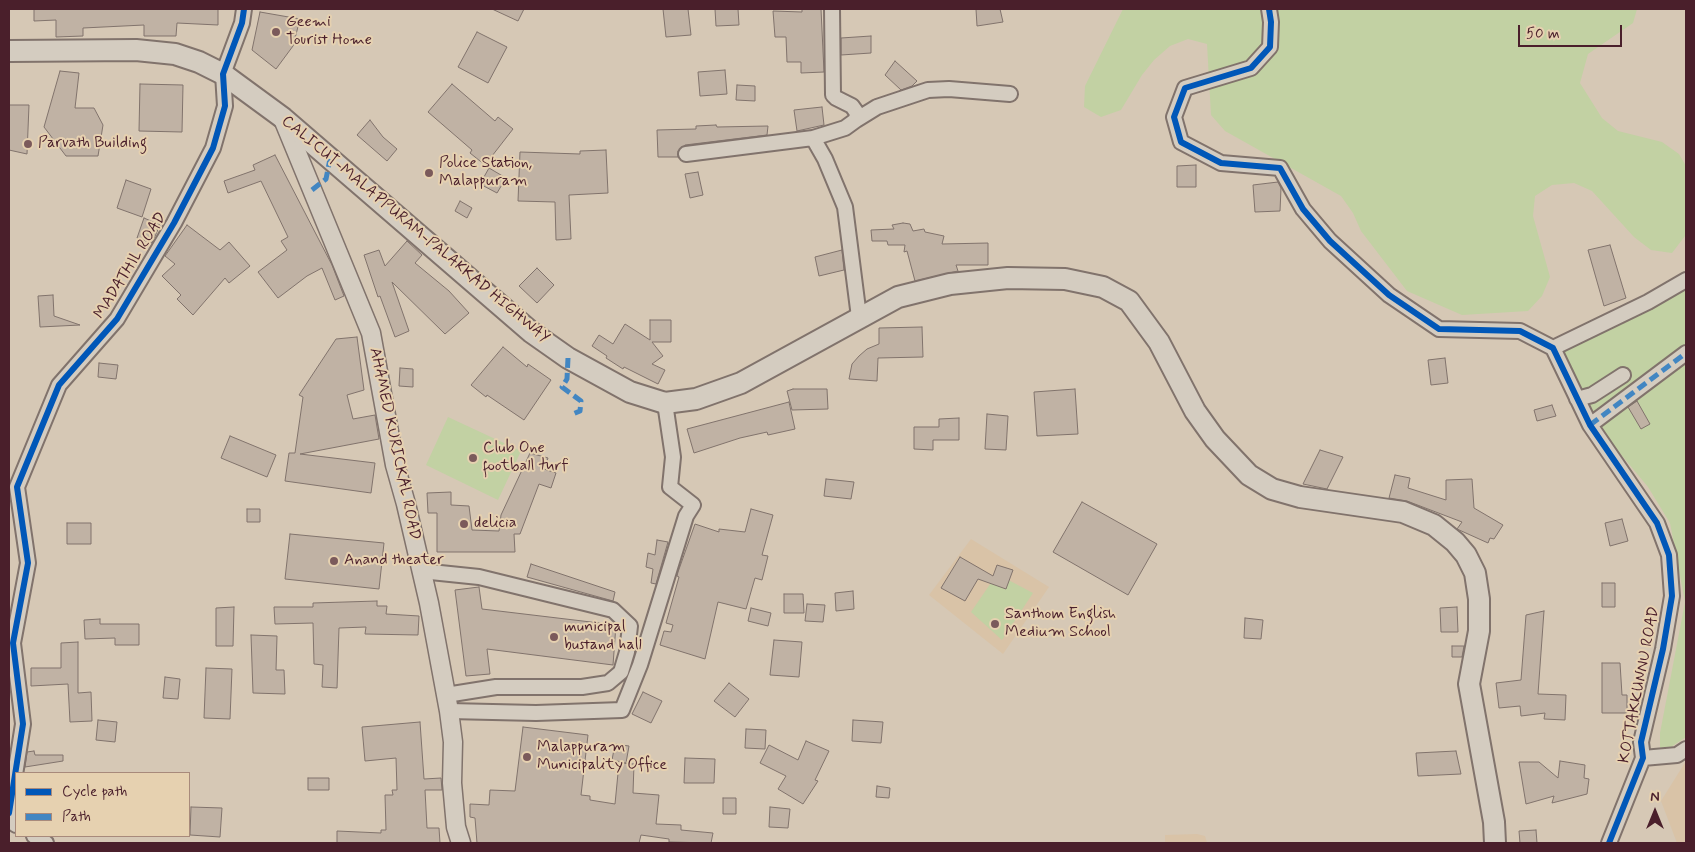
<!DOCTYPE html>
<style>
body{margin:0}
#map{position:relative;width:1695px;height:852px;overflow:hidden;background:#d6c8b5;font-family:Mynerve,sans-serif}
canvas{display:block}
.frame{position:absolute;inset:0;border:10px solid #4a1f2b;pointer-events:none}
.legend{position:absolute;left:15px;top:772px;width:175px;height:65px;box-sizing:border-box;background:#e6d1b0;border:1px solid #a88a7b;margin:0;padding:6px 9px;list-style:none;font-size:15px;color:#4a1f2b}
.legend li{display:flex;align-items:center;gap:10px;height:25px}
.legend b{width:25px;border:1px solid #a88a7b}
.north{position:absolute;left:1630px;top:787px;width:50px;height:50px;-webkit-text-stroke:4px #e6d1b0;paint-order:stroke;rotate:0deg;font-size:14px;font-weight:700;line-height:20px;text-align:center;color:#4a1f2b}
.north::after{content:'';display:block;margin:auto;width:18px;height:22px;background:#4a1f2b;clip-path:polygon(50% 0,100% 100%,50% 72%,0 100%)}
.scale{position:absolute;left:1518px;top:25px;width:104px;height:22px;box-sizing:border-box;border:2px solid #4a1f2b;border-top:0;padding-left:6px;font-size:15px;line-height:18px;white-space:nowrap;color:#4a1f2b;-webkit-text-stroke:4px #e6d1b0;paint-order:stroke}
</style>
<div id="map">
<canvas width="1695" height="852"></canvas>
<div class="frame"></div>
<ul class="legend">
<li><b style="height:6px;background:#0057b8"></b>Cycle path</li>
<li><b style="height:6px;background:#4286c2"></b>Path</li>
</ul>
<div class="north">N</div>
<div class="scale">50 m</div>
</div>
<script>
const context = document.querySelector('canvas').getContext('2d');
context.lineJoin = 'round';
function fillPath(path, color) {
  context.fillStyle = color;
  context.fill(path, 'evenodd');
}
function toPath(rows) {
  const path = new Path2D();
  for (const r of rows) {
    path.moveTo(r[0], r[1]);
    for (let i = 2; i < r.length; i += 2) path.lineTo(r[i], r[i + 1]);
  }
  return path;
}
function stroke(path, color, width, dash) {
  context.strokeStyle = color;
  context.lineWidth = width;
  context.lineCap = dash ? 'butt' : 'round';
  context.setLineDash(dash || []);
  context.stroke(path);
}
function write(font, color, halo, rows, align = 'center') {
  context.font = font + ' Mynerve,sans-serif';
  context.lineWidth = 4;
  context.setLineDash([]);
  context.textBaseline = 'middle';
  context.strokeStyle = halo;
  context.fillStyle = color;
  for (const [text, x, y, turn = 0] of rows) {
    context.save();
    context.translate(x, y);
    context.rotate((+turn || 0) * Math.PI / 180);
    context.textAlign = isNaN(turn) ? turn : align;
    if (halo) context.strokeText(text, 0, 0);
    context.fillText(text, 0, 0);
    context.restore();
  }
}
const built = toPath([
 [971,539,1049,587,1003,654,929,595],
 [1686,761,1686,843,1677,843,1661,801],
 [1197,834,1205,836,1207,843,1165,843,1165,835]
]);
const green = toPath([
 [1123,9,1637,9,1633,23,1588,54,1580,83,1602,118,1618,131,1662,142,1679,154,1686,166,1685,236,1672,253,1651,250,1634,237,1592,191,1574,183,1552,185,1535,196,1533,216,1550,277,1542,296,1528,311,1462,315,1407,291,1361,231,1353,213,1341,196,1225,131,1211,115,1207,44,1188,39,1170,46,1154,60,1142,75,1121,110,1101,117,1084,107,1085,86],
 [1686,287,1686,737,1671,747,1660,749,1660,733,1685,602,1670,523,1648,487,1594,422,1557,349],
 [448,417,521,451,498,500,426,465],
 [997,574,1033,593,1002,640,971,612]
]);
const building = toPath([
 [34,9,218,9,218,25,177,23,176,36,144,36,144,25,83,28,83,36,56,37,56,20,34,21,34,9],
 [492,9,524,9,518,21,492,9],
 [663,9,688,9,691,35,666,37,663,9],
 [715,9,738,9,739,25,716,26,715,9],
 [802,9,821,9,824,72,801,73,801,62,787,62,786,37,775,37,773,11,802,12,802,9],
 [976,9,1000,9,1003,22,977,26,976,9],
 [260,12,300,19,293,46,276,69,252,50,260,12],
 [477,32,507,47,488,83,458,67,477,32],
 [871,36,871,53,841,55,841,38,871,36],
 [895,61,917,81,912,86,901,90,885,75,895,61],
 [725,70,727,94,700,96,698,72,725,70],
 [60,71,79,73,75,108,94,108,103,125,98,156,66,156,44,127,60,71],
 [140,84,183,85,182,132,139,131,140,84],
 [452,84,495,121,498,117,513,129,485,165,470,153,472,150,428,112,452,84],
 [737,85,755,86,755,101,736,100,737,85],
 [9,105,29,105,27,154,9,150,9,105],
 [822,107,824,125,797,131,794,110,822,107],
 [370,120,383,137,397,149,387,161,357,135,370,120],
 [716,125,717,127,768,126,767,135,685,145,678,151,678,157,658,157,657,130,696,129,696,126,716,125],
 [606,150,608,193,569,195,571,239,556,240,555,202,518,201,520,152,580,154,580,151,606,150],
 [275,155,332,265,344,296,335,300,322,268,307,276,278,298,258,272,287,250,281,241,288,237,261,181,228,193,224,181,255,170,253,165,275,155],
 [1196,165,1196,187,1177,187,1177,166,1196,165],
 [489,168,506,178,497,193,480,184,489,168],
 [698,172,703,195,690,198,685,174,698,172],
 [126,180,151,189,142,217,117,208,126,180],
 [1278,182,1281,188,1280,211,1255,212,1253,185,1278,182],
 [460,201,472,208,467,218,455,211,460,201],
 [144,218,160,225,152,243,137,238,144,218],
 [903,223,910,224,913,231,924,229,925,232,944,236,942,244,988,243,988,265,956,265,958,271,915,281,907,251,904,252,905,245,888,245,887,241,872,241,871,230,894,229,892,225,903,223],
 [187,225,220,250,229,242,250,266,229,283,225,278,193,315,177,299,181,295,162,276,175,264,165,256,187,225],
 [407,241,422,255,415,263,449,291,469,313,445,334,392,282,409,331,395,337,380,296,378,297,364,255,379,250,385,266,407,241],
 [1610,245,1626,298,1604,306,1588,250,1610,245],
 [842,250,844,270,819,276,815,257,842,250],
 [537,268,554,285,537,303,519,286,537,268],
 [53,295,54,316,80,325,40,327,38,296,53,295],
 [650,320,671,320,671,342,652,342,663,356,652,364,665,370,658,384,624,367,623,369,606,358,607,356,592,346,599,335,613,344,625,324,650,340,650,320],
 [922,327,923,357,878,358,877,381,849,379,852,364,859,356,867,349,879,344,879,328,922,327],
 [357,337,364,390,347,395,353,419,375,415,379,439,300,454,375,463,371,493,285,481,289,453,295,453,303,397,299,395,336,339,357,337],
 [503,347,527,367,528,364,551,380,524,420,487,395,486,397,471,385,503,347],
 [1445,358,1448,383,1431,385,1428,360,1445,358],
 [99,363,118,365,116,379,98,377,99,363],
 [400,368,413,369,413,387,399,386,400,368],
 [793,389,827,389,828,409,792,410,787,391,793,389],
 [1075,389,1078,434,1037,436,1034,392,1075,389],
 [1637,401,1650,424,1641,429,1628,407,1637,401],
 [789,402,795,429,768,435,767,432,740,438,694,453,687,429,789,402],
 [1552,405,1556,416,1537,421,1534,410,1552,405],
 [987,414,1008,416,1006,450,985,449,987,414],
 [959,418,959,440,933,440,933,450,914,449,914,427,939,427,939,419,959,418],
 [230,436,276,455,267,477,221,458,230,436],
 [1320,450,1343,457,1327,489,1303,484,1320,450],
 [530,453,548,458,544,469,556,473,551,488,539,484,520,534,514,534,515,552,437,552,437,513,428,513,427,493,451,492,451,505,469,506,472,530,499,531,501,515,530,453],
 [1395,475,1410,478,1408,488,1446,500,1446,480,1472,479,1474,508,1503,525,1494,539,1490,538,1488,543,1457,529,1462,522,1407,501,1389,498,1395,475],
 [826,479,854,482,851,499,824,496,826,479],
 [1082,502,1157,544,1128,595,1053,552,1082,502],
 [247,509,260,509,260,522,247,522,247,509],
 [751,509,773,515,762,555,768,556,762,580,755,578,746,609,718,602,705,659,660,645,664,631,671,632,673,625,666,623,679,577,677,576,678,572,695,524,719,532,719,529,745,532,751,509],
 [1622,519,1628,541,1610,546,1605,523,1622,519],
 [67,523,91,523,91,544,67,544,67,523],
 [290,534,384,543,379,589,285,579,290,534],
 [657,540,668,542,656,584,651,583,653,569,646,567,648,553,655,555,657,540],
 [960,557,993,576,997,565,1013,570,1006,589,978,579,965,601,941,588,960,557],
 [531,564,615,592,613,601,527,577,531,564],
 [1602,583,1615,583,1615,607,1602,607,1602,583],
 [479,587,482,609,616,625,613,665,487,649,490,674,466,676,455,590,479,587],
 [853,591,854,609,836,611,835,593,853,591],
 [784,594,803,594,804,613,784,613,784,594],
 [377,601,377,606,387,606,386,614,419,616,418,635,365,634,366,627,339,628,337,688,322,687,323,665,314,664,313,623,275,624,274,607,313,607,313,603,377,601],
 [807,604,825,605,823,622,805,621,807,604],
 [234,607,233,646,216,646,216,608,234,607],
 [1457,607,1458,632,1441,632,1440,608,1457,607],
 [751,608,771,613,768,626,748,621,751,608],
 [1544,611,1538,694,1566,695,1565,720,1544,719,1545,713,1521,716,1520,706,1499,708,1496,683,1521,680,1526,615,1544,611],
 [1245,618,1263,620,1261,639,1244,638,1245,618],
 [100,619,100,624,139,624,139,645,115,645,115,638,85,639,84,620,100,619],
 [251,635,277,636,276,670,284,670,285,694,253,693,251,635],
 [774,640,802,642,799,677,770,675,774,640],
 [78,642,78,693,91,692,92,721,70,722,68,684,31,686,31,668,61,668,61,643,78,642],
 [1452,646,1464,646,1462,657,1452,657,1452,646],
 [1602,663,1620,663,1622,695,1627,695,1627,713,1602,713,1602,663],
 [206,668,232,669,230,719,204,718,206,668],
 [165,677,180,679,178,699,163,698,165,677],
 [729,683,749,699,735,717,714,701,729,683],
 [643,692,662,701,651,723,632,714,643,692],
 [98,720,117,722,115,742,96,740,98,720],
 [853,720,883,722,881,743,852,741,853,720],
 [420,722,424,779,441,778,442,790,425,790,427,828,439,828,440,843,337,843,337,831,381,833,381,830,386,830,385,795,393,795,392,790,397,790,396,758,365,761,362,727,420,722],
 [523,727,588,735,581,795,590,796,590,800,615,804,619,763,634,764,633,793,659,795,656,824,681,825,681,830,713,833,711,843,669,842,669,839,641,835,639,843,477,843,475,818,470,817,470,804,489,805,490,790,515,791,523,727],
 [746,729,766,730,765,749,745,748,746,729],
 [806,741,829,751,815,780,818,781,803,804,778,789,786,776,760,763,769,745,798,760,806,741],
 [615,744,629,746,626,763,612,760,615,744],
 [34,751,35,755,63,755,63,761,25,767,27,752,34,751],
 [1456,751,1461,774,1418,776,1416,753,1456,751],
 [685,758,715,759,714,783,684,783,685,758],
 [1560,761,1585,765,1584,778,1589,779,1587,794,1552,803,1554,796,1526,804,1519,762,1539,762,1558,778,1560,761],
 [308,778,329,778,329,790,308,790,308,778],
 [877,786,890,788,889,798,876,797,877,786],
 [723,798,736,798,736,814,723,814,723,798],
 [191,807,222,808,220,837,190,835,191,807],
 [770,807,790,809,788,828,769,827,770,807],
 [1536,830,1537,843,1520,843,1519,831,1536,830]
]);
const minor = toPath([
 [832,9,833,95,836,98,852,106,857,113,856,120,845,128,813,138,825,159,845,207,859,317],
 [1269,9,1271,22,1270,47,1251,68,1185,88,1174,117,1181,142,1221,163,1280,168,1303,209,1330,241,1389,295,1439,329,1520,331,1553,348],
 [856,120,877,107,928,90,949,89,1010,94],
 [686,154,813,138],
 [1553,348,1590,425,1657,523,1669,555,1672,596,1663,649,1641,742,1643,758,1609,843],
 [1553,348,1648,302,1686,280],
 [1577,399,1592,395,1623,375],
 [1590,425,1686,353],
 [421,571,479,577,613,610,630,626,627,652,621,672,608,683,582,687,496,687,446,695],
 [449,711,536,713,622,710,640,665,686,516,693,505,670,487,673,457,665,403],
 [1643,758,1677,755,1686,749],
 [9,813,23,724,13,643,28,563,17,487,59,385,117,319,174,223,213,148,225,106,223,74,242,23,244,9],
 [9,820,16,825],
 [34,836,46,843]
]);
const major = toPath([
 [283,119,371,333,395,465,406,504,429,603,449,711,453,742,452,783,456,827,461,843]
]);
const highway = toPath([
 [9,51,136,50,175,54,199,62,223,74,283,118,531,332,568,358,630,392,665,403,696,399,741,383,898,297,950,284,1008,278,1065,279,1103,287,1129,301,1159,342,1195,411,1215,439,1249,475,1272,489,1300,497,1403,512,1434,525,1455,542,1466,555,1475,573,1479,599,1479,631,1469,684,1494,822,1495,843]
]);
const quiet = toPath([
 [312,190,326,179,330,159],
 [568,358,567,379,562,387,581,401,580,411,573,414],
 [1590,425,1686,353]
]);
const cycleway = toPath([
 [1269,9,1271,22,1270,47,1251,68,1185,88,1174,117,1181,142,1221,163,1280,168,1303,209,1330,241,1389,295,1439,329,1520,331,1553,348,1590,425,1657,523,1669,555,1672,596,1663,649,1641,742,1643,758,1609,843],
 [9,813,23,724,13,643,28,563,17,487,59,385,117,319,174,223,213,148,225,106,223,74,242,23,244,9]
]);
const markers = [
 [276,32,5,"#7b5a5b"],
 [28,144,5,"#7b5a5b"],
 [429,173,5,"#7b5a5b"],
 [473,458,5,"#7b5a5b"],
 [464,524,5,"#7b5a5b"],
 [334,561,5,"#7b5a5b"],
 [995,624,5,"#7b5a5b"],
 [554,637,5,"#7b5a5b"],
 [527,757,5,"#7b5a5b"]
];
const poiNames = [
 ["Geemi",286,23],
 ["Tourist Home",286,41],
 ["Parvath Building",38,144],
 ["Police Station,",439,164],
 ["Malappuram",439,182],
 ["Club One",483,449],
 ["football turf",483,467],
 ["delicia",474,524],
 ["Anand theater",344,561],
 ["Santhom English",1005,615],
 ["Medium School",1005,633],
 ["municipal",564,628],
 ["bustand hall",564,646],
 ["Malappuram",537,748],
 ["Municipality Office",537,766]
];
const streetNames = [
 ["CALICUT-MALAPPURAM-PALAKKAD HIGHWAY",415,230,40],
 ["MADATHIL ROAD",131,266,-58],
 ["AHAMED KURICKAL ROAD",394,444,78],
 ["KOTTAKKUNNU ROAD",1640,685,-79]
];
fillPath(built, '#d9c3a7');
fillPath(green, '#c2d1a3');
fillPath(building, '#c0b2a4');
stroke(building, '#81736c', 1);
stroke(minor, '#81736c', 18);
stroke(major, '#81736c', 21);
stroke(highway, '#81736c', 24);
stroke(minor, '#d4ccc0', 14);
stroke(major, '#d4ccc0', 18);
stroke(highway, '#d4ccc0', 20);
stroke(quiet, '#4286c2', 5, [10, 5]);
stroke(cycleway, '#0057b8', 6);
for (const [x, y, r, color] of markers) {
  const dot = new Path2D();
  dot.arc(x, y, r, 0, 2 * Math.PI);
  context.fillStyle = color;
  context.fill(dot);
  stroke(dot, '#e6d1b0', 2);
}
write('16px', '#4a1f2b', '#e6d1b0', poiNames, 'left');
write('16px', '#4a1f2b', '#e6d1b0', streetNames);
</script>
